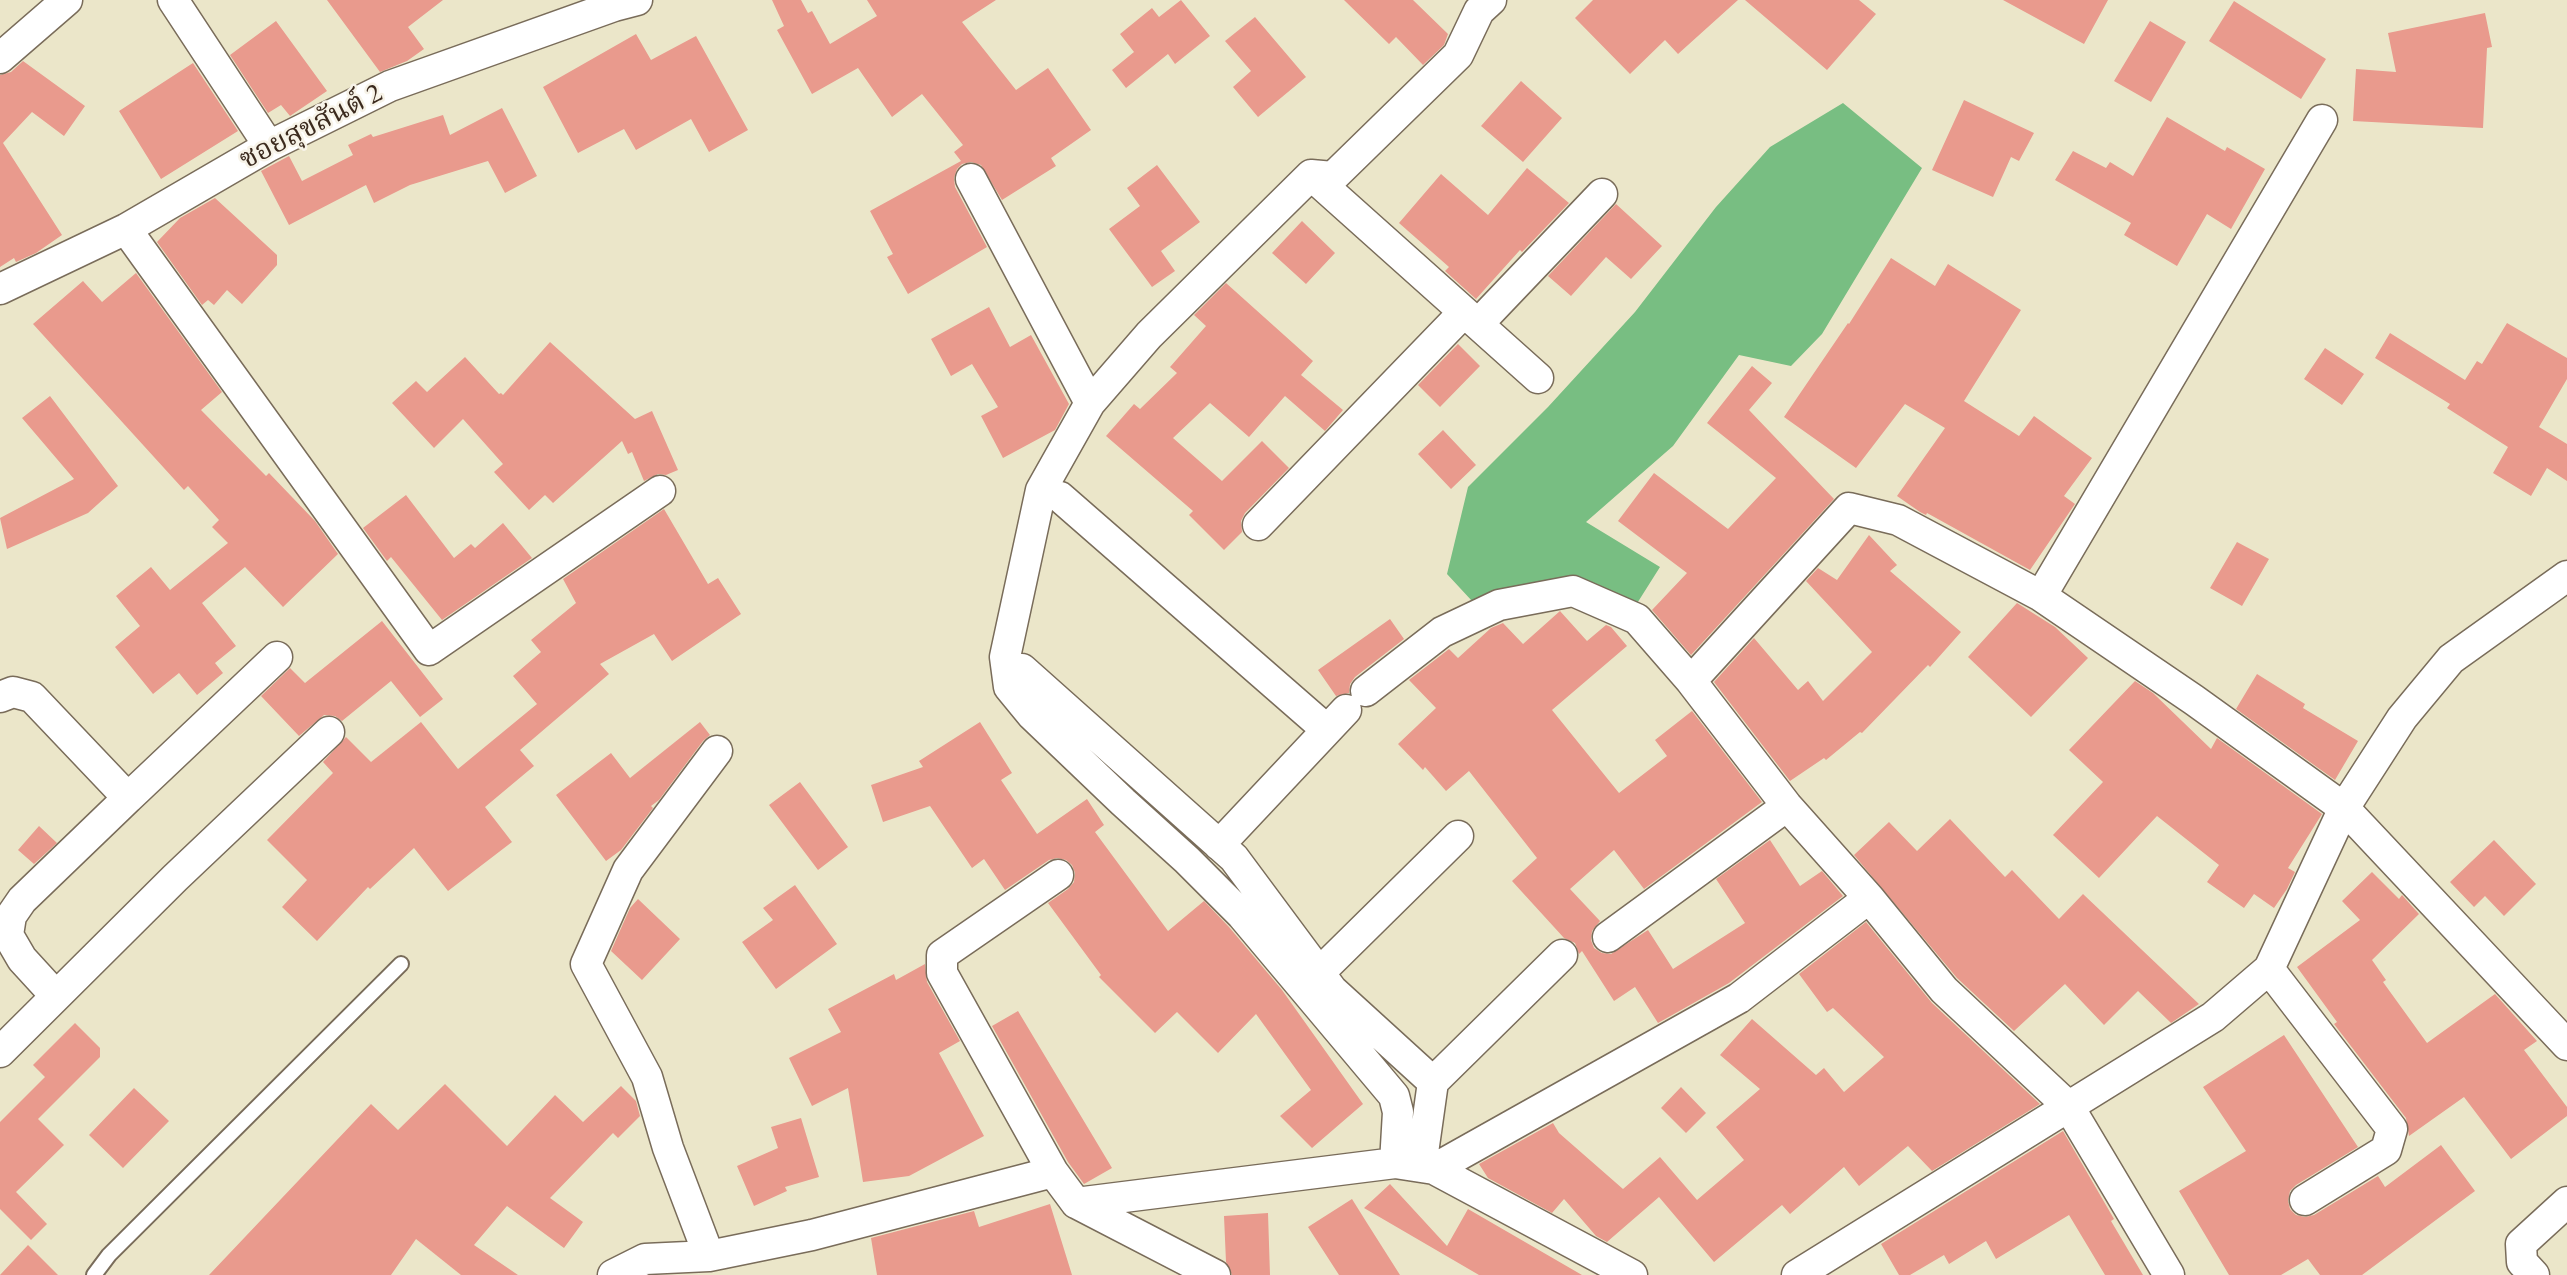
<!DOCTYPE html>
<meta charset="utf-8">
<style>
body{margin:0}
canvas{display:block;background:#ebe6c9}
</style>
<canvas width="2567" height="1275"></canvas>
<script>
const context = document.querySelector('canvas').getContext('2d');
context.lineJoin = 'round';
function fillPath(path, color) {
  context.fillStyle = color;
  context.fill(path, 'evenodd');
}
function toPath(rows) {
  const path = new Path2D();
  for (const r of rows) {
    path.moveTo(r[0], r[1]);
    for (let i = 2; i < r.length; i += 2) path.lineTo(r[i], r[i + 1]);
  }
  return path;
}
function stroke(path, color, width, dash) {
  context.strokeStyle = color;
  context.lineWidth = width;
  context.lineCap = dash ? 'butt' : 'round';
  context.setLineDash(dash || []);
  context.stroke(path);
}
function write(font, color, halo, rows, align = 'center') {
  context.font = font + ' "EB Garamond","Noto Serif Thai",serif';
  context.lineWidth = 5;
  context.setLineDash([]);
  context.textBaseline = 'middle';
  context.strokeStyle = halo;
  context.fillStyle = color;
  for (const [text, x, y, turn = 0] of rows) {
    context.save();
    context.translate(x, y);
    context.rotate((+turn || 0) * Math.PI / 180);
    context.textAlign = isNaN(turn) ? turn : align;
    if (halo) context.strokeText(text, 0, 0);
    context.fillText(text, 0, 0);
    context.restore();
  }
}
const forest = toPath([
 [1843,103,1922,168,1822,334,1791,366,1739,355,1673,446,1586,522,1660,567,1636,605,1549,581,1472,601,1447,574,1468,487,1548,407,1635,312,1716,207,1770,147]
]);
const building = toPath([
 [327,0,443,0,408,27,424,49,407,61,380,72],
 [772,0,801,0,808,13,812,11,830,44,877,16,867,0,996,0,962,22,1016,90,1048,68,1091,130,1051,158,1056,166,1002,200,981,165,971,162,962,164,957,169,954,178,955,187,987,247,908,294,887,257,893,254,870,211,961,161,954,152,963,145,922,94,892,117,858,68,812,94,777,30,784,26],
 [1181,0,1210,36,1175,64,1168,54,1126,88,1112,70,1134,52,1120,34,1152,8,1159,17],
 [1344,0,1413,0,1448,34,1444,45,1423,65,1396,37,1389,44],
 [1593,0,1738,0,1678,54,1665,40,1630,74,1575,18],
 [1745,0,1859,0,1876,14,1827,70],
 [2003,0,2108,0,2084,44],
 [2234,1,2326,59,2301,99,2209,41],
 [2485,13,2492,47,2487,48,2483,128,2353,121,2356,69,2396,72,2388,33],
 [1255,17,1306,77,1258,117,1233,87,1251,71,1225,41],
 [276,21,327,91,290,116,281,105,268,113,230,55],
 [2150,21,2186,42,2151,102,2114,81],
 [636,34,651,60,696,36,748,130,709,152,691,119,636,150,624,129,578,153,543,87],
 [23,61,85,106,64,136,32,112,3,143,62,235,36,253,16,262,14,258,0,267,0,75,11,72],
 [193,63,238,131,161,179,119,111],
 [1521,81,1562,118,1523,162,1481,126],
 [1964,100,2034,133,2019,161,2011,157,1993,197,1932,170],
 [502,108,537,176,505,193,488,161,410,185,374,203,366,185,289,225,261,171,289,156,302,181,353,155,348,145,371,134,373,137,443,115,450,135],
 [2167,117,2225,151,2227,147,2265,169,2231,229,2207,214,2177,266,2124,235,2131,223,2055,180,2073,151,2106,168,2110,162,2133,176],
 [1157,165,1200,222,1161,251,1175,271,1152,287,1109,229,1140,206,1127,188],
 [1527,168,1569,203,1522,252,1520,250,1476,299,1445,271,1449,267,1399,223,1441,174,1488,215],
 [215,198,277,255,277,265,242,304,227,290,214,305,208,300,202,305,157,242,180,218],
 [1616,204,1662,246,1631,279,1606,257,1571,296,1548,276],
 [1302,221,1335,253,1306,284,1272,253],
 [1891,258,1935,286,1948,264,2021,310,1964,401,2019,436,2034,416,2092,458,2064,496,2075,504,2030,570,1927,513,1926,515,1920,512,1897,496,1945,428,1905,404,1856,468,1784,417,1848,323,1849,324],
 [136,273,222,392,201,410,266,476,269,473,315,521,338,554,283,607,245,567,202,603,236,646,215,663,223,673,197,695,179,673,153,694,115,647,140,626,116,596,151,567,170,590,228,543,212,527,219,520,188,486,184,490,33,324,83,281,102,302],
 [1226,283,1313,361,1301,375,1343,410,1325,431,1285,396,1249,437,1210,403,1173,438,1222,481,1262,441,1289,468,1245,513,1241,521,1242,532,1224,550,1189,515,1193,511,1106,436,1134,404,1140,409,1177,373,1170,367,1206,326,1194,315],
 [989,307,1010,347,1031,335,1069,404,1055,430,1003,458,981,416,998,407,972,364,951,376,931,339],
 [2507,323,2567,358,2567,379,2539,427,2567,444,2567,481,2547,468,2531,496,2493,473,2508,447,2447,408,2450,404,2375,358,2390,333,2465,380,2477,361,2482,364],
 [550,342,635,419,652,411,678,470,666,475,658,474,644,481,632,452,628,454,622,441,553,503,545,495,529,510,494,472,503,464,463,419,434,448,392,403,416,381,427,392,465,357,499,394,501,393,503,395],
 [1458,344,1480,366,1440,407,1418,385],
 [2325,348,2364,374,2342,405,2304,379],
 [1752,366,1772,383,1749,410,1834,499,1691,655,1652,610,1687,573,1618,521,1654,473,1728,529,1776,478,1707,423],
 [50,396,118,486,88,513,7,549,0,518,74,479,22,418],
 [1443,430,1476,465,1451,489,1418,454],
 [406,495,454,558,471,544,475,548,503,523,532,558,442,620,391,557,387,561,363,528],
 [664,509,708,584,718,578,741,614,672,661,654,634,600,664,609,674,520,750,534,766,485,807,512,842,448,891,414,848,370,889,368,887,317,941,282,907,307,880,267,840,333,773,323,762,346,737,371,762,421,722,458,769,537,704,513,676,541,652,531,640,576,603,563,579],
 [1869,535,1897,565,1890,571,1961,632,1930,667,1928,665,1862,733,1860,732,1826,760,1824,758,1790,781,1714,682,1754,638,1798,690,1808,681,1823,701,1872,652,1806,581,1818,568,1837,580],
 [2237,542,2269,559,2242,606,2210,588],
 [2017,603,2055,627,2088,658,2031,717,1968,657],
 [1560,611,1587,641,1606,625,1611,627,1627,646,1552,710,1619,793,1667,756,1655,740,1692,711,1762,802,1644,889,1614,850,1570,889,1600,921,1592,931,1591,940,1594,948,1602,953,1611,954,1648,930,1673,969,1745,923,1716,879,1770,840,1800,886,1822,871,1843,896,1729,983,1658,1023,1635,987,1614,1001,1582,951,1579,954,1575,943,1564,938,1512,881,1537,858,1469,771,1446,791,1425,767,1423,770,1398,744,1436,708,1409,680,1449,649,1458,658,1491,628,1503,623,1523,644],
 [1390,619,1404,639,1355,677,1350,684,1349,693,1336,696,1318,670],
 [382,621,443,699,420,717,391,681,342,721,335,716,324,715,299,736,261,696,290,668,305,683],
 [2257,674,2305,704,2303,708,2358,741,2335,780,2236,709],
 [2135,681,2153,693,2211,749,2217,738,2322,814,2288,868,2295,872,2287,889,2274,908,2254,894,2244,908,2207,882,2219,865,2157,816,2099,878,2053,835,2103,782,2069,750],
 [700,722,710,735,703,741,659,800,651,806,653,808,621,850,606,861,556,795,611,753,630,778],
 [980,722,1012,773,1001,780,1037,834,1087,799,1104,825,1095,832,1168,931,1204,901,1229,927,1282,990,1363,1104,1312,1148,1280,1116,1311,1090,1256,1014,1218,1053,1177,1012,1155,1033,1099,977,1101,975,1048,903,1068,889,1074,882,1075,873,1072,865,1066,860,1057,858,1049,860,1005,890,984,859,972,868,930,806,883,822,871,785,923,767,919,761],
 [800,782,848,847,818,870,769,805],
 [1950,819,2005,877,2012,870,2059,919,2083,894,2199,1004,2171,1023,2138,991,2104,1025,2065,984,2014,1031,1957,978,1854,855,1889,822,1917,851],
 [39,826,57,843,34,864,18,850],
 [2494,840,2536,884,2504,916,2485,896,2474,907,2450,882],
 [2372,872,2399,899,2402,895,2419,914,2372,960,2386,980,2383,982,2427,1043,2495,994,2537,1041,2524,1050,2567,1107,2567,1116,2511,1159,2464,1097,2409,1136,2406,1118,2334,1024,2337,1022,2297,967,2360,920,2342,901],
 [795,885,837,944,776,989,742,942,773,920,763,908],
 [638,899,680,939,642,980,611,951,630,908],
 [1866,922,1932,1003,2040,1104,1932,1171,1908,1146,1859,1186,1844,1167,1790,1214,1782,1205,1714,1262,1659,1197,1607,1242,1596,1236,1564,1199,1552,1213,1488,1178,1479,1164,1553,1123,1559,1133,1623,1189,1660,1157,1697,1200,1744,1160,1716,1127,1760,1089,1720,1055,1752,1019,1816,1075,1824,1068,1844,1092,1884,1057,1833,1008,1827,1012,1799,974],
 [925,964,927,982,960,1041,939,1053,984,1136,909,1176,863,1182,848,1088,812,1106,789,1058,841,1032,828,1009,894,974,896,980],
 [1018,1011,1112,1168,1084,1184,1068,1162,992,1026],
 [75,1023,100,1048,100,1057,38,1119,64,1145,16,1192,47,1224,31,1240,0,1209,0,1122,45,1077,33,1065],
 [2284,1035,2358,1147,2296,1185,2290,1191,2288,1201,2290,1209,2296,1215,2305,1217,2314,1215,2378,1176,2385,1187,2441,1145,2475,1191,2362,1275,2320,1275,2308,1259,2281,1275,2229,1275,2179,1191,2246,1151,2203,1087],
 [445,1084,507,1146,555,1095,583,1122,621,1086,636,1101,640,1116,618,1138,613,1133,550,1198,583,1222,564,1248,507,1206,474,1245,518,1275,461,1275,416,1239,391,1275,209,1275,371,1104,398,1130],
 [1681,1087,1706,1113,1686,1133,1661,1108],
 [134,1088,169,1121,123,1168,89,1135],
 [801,1118,819,1177,785,1187,787,1191,754,1206,737,1166,778,1148,771,1127],
 [2063,1131,2114,1219,2111,1221,2143,1275,2105,1275,2069,1215,1996,1259,1986,1241,1949,1264,1944,1255,1910,1275,1899,1275,1881,1244],
 [1390,1184,1447,1246,1468,1209,1582,1275,1479,1275,1364,1208],
 [1352,1199,1367,1223,1400,1275,1339,1275,1308,1227],
 [1050,1204,1072,1275,877,1275,871,1238,974,1211,979,1227],
 [1268,1213,1270,1275,1232,1275,1226,1262,1224,1216],
 [28,1245,58,1275,0,1275]
]);
const lane = toPath([
 [94,1275,109,1255,401,964]
]);
const street = toPath([
 [173,0,269,146],
 [0,58,67,0],
 [1311,175,1538,378],
 [971,179,1090,403],
 [126,229,429,650,660,491],
 [0,289,126,229,269,146,390,86,614,6,637,0],
 [1478,324,1602,194],
 [1060,497,1327,730],
 [1258,525,1464,312],
 [2041,596,2322,120],
 [1022,669,1234,858,1332,990,1433,1082,1421,1167],
 [1691,681,1849,508,1898,520,2041,596,2194,700,2344,808,2567,1045],
 [1366,691,1442,632,1499,605,1573,591,1637,619,1691,681,1787,806,1869,898],
 [0,697,13,692,32,697,128,798,22,900,11,916,8,935,22,959,55,995],
 [128,798,277,657],
 [1219,845,1346,710],
 [1608,937,1787,806],
 [2269,969,2392,1129,2386,1150,2305,1200],
 [1319,973,1458,836],
 [0,1052,175,878,329,732],
 [1433,1082,1562,955],
 [1395,1163,1398,1112,1394,1096,1242,915,1187,860,1123,802,1032,715,1009,687,1005,657,1041,490,1090,403,1149,335,1311,175,1333,177,1458,55,1479,11,1491,0],
 [1434,1169,1739,998,1869,898,1944,990,2069,1107,2169,1275],
 [1053,1172,942,973,942,955,1058,875],
 [1076,1203,1215,1275],
 [709,1256,668,1148,647,1077,586,964,628,870,717,751],
 [613,1275,645,1259,709,1256,812,1235,1053,1172,1076,1203,1395,1163,1434,1169,1632,1275],
 [1797,1275,2213,1017,2269,969,2344,808,2402,718,2451,659,2567,576],
 [2534,1275,2522,1262,2521,1244,2567,1202]
]);
const streetNames = [
 ["ซอยสุขสันต์ 2",311,127,-27]
];
fillPath(forest, '#78be82');
fillPath(building, '#e99a8d');
stroke(lane, '#796c5a', 18);
stroke(street, '#796c5a', 33);
stroke(lane, '#fff', 14);
stroke(street, '#fff', 30);
write('28px', '#3b2a1e', '#f7f3e8', streetNames);
</script>
